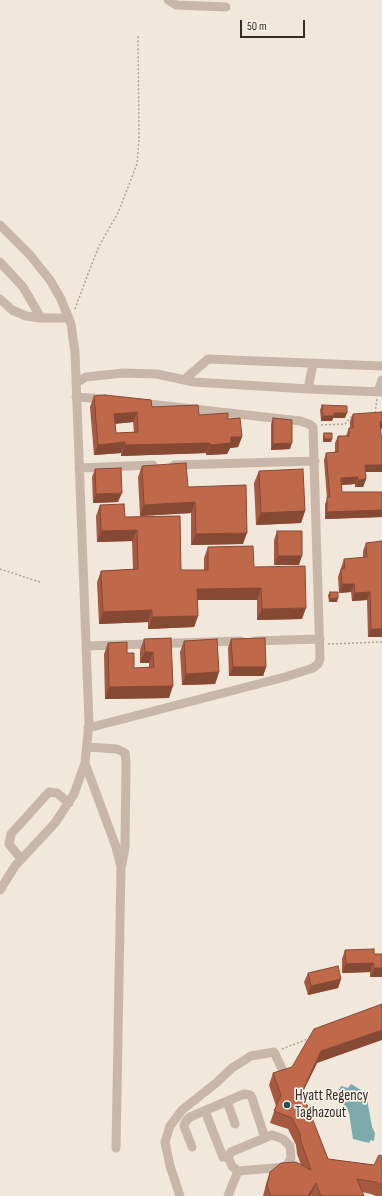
<!DOCTYPE html>
<style>
body{margin:0}
#map{position:relative;width:382px;height:1196px;overflow:hidden;background:#f1e7db;font-family:"Sofia Sans Condensed",sans-serif}
canvas{display:block}
.scale{position:absolute;left:240px;top:20px;width:65px;height:18px;box-sizing:border-box;border:2px solid #352c28;border-top:0;padding-left:5px;font-size:12px;line-height:14px;white-space:nowrap;color:#352c28;-webkit-text-stroke:3px #f9f1e8;paint-order:stroke}
</style>
<div id="map">
<canvas width="382" height="1196"></canvas>
<div class="scale">50 m</div>
</div>
<script>
const context = document.querySelector('canvas').getContext('2d');
context.lineJoin = 'round';
function fillPath(path, color) {
  context.fillStyle = color;
  context.fill(path, 'evenodd');
}
function toPath(rows) {
  const path = new Path2D();
  for (const r of rows) {
    path.moveTo(r[0], r[1]);
    for (let i = 2; i < r.length; i += 2) path.lineTo(r[i], r[i + 1]);
  }
  return path;
}
function stroke(path, color, width, dash) {
  context.strokeStyle = color;
  context.lineWidth = width;
  context.lineCap = dash ? 'butt' : 'round';
  context.setLineDash(dash || []);
  context.stroke(path);
}
function write(font, color, halo, rows, align = 'center') {
  context.font = font + ' "Sofia Sans Condensed",sans-serif';
  context.lineWidth = 3.5;
  context.setLineDash([]);
  context.textBaseline = 'middle';
  context.strokeStyle = halo;
  context.fillStyle = color;
  for (const [text, x, y, turn = 0] of rows) {
    context.save();
    context.translate(x, y);
    context.rotate((+turn || 0) * Math.PI / 180);
    context.textAlign = isNaN(turn) ? turn : align;
    if (halo) context.strokeText(text, 0, 0);
    context.fillText(text, 0, 0);
    context.restore();
  }
}
const water = toPath([
 [351,1084,364,1092,367,1099,372,1127,375,1133,374,1141,371,1140,369,1143,353,1139,349,1113,337,1093,341,1086,348,1088]
]);
const path = toPath([
 [75,309,88,274,99,246,118,213,137,164,139,139,138,36],
 [375,413,377,399],
 [321,425,345,424,353,415],
 [0,569,40,582],
 [328,644,382,642],
 [282,1049,308,1039]
]);
const minor = toPath([
 [168,0,176,5,226,7],
 [0,225,30,255,50,280,61,299,71,324,75,352,89,723,85,763,74,794,55,823,15,866,0,890],
 [0,262,23,287,41,318],
 [0,299,12,310,26,316,41,318,69,318],
 [184,380,208,359,382,366],
 [76,383,86,377,124,373,157,374,194,382,308,389,382,392],
 [308,389,313,364],
 [378,392,382,380],
 [76,397,105,399],
 [174,465,315,461],
 [79,468,153,465],
 [254,641,320,639],
 [86,646,241,641],
 [88,728,285,677,313,668,318,664,320,659,313,427,309,424,300,421,140,403],
 [87,747,117,749,125,753,126,762,125,847,122,864],
 [85,763,116,847,121,867,116,1148],
 [21,859,9,844,11,834,49,792,57,793,69,803],
 [227,1101,235,1124],
 [205,1111,223,1157,228,1157],
 [272,1135,283,1139,290,1146,291,1158,286,1167,238,1171,232,1166,228,1157,231,1152,272,1135],
 [192,1147,184,1126,186,1121,190,1117,244,1094,250,1095,252,1098,265,1138],
 [180,1196,170,1166,165,1142,170,1126,182,1110,216,1083,232,1068,251,1056,274,1052,283,1071],
 [228,1196,238,1171]
]);
const wall = toPath([
 [94,396,199,415,228,419,242,437,238,447,230,448,227,454,206,455,206,453,121,456,121,453,94,455,90,407],
 [133,422,134,432,116,433,115,424],
 [322,405,345,418,333,418,332,421,321,421,320,410],
 [353,414,382,429,380,429,382,472,366,472,366,479,363,487,355,487,355,484,342,485,342,492,382,492,382,517,325,519,325,504,327,499,324,460,326,453,335,452,335,443,338,436,346,436,349,428,350,428,350,421],
 [273,418,290,449,271,450,271,424],
 [324,433,331,442,323,442,323,436],
 [142,466,188,487,243,544,191,545,191,513,140,516,138,477],
 [95,469,118,502,93,503,92,477],
 [259,471,305,511,301,523,256,525,254,483],
 [100,505,125,517,181,570,204,570,204,558,208,547,254,567,302,619,257,620,257,600,197,600,198,616,194,627,148,629,148,622,99,624,97,582,101,571,133,569,132,541,97,542,96,516],
 [277,531,299,565,274,565,274,540],
 [366,543,382,637,368,637,367,600,352,601,351,592,339,593,338,577,344,559,363,558,363,551],
 [330,592,337,602,329,602,328,595],
 [171,638,169,698,105,699,104,654,108,643,127,653,134,668,149,667,149,663,140,663,140,650,144,639],
 [231,639,266,667,263,676,229,676,228,648],
 [184,641,219,672,215,684,182,685,180,652],
 [345,950,374,954,382,954,370,977,370,972,342,973,342,959],
 [308,973,341,979,338,988,308,995,304,982],
 [317,1063,302,1093,328,1159,374,1165,382,1156,382,1196,376,1196,371,1194,362,1192,364,1196,312,1196,312,1194,311,1196,263,1196,266,1184,270,1172,301,1165,297,1154,296,1145,288,1129,270,1123,276,1106,269,1085,273,1073]
]);
const shadedWall = toPath([
 [137,412,133,422,111,424,114,414],
 [334,413,347,413,345,418,333,418,332,421,321,421,323,416],
 [380,422,382,422,382,429,378,429],
 [231,437,242,437,238,447,230,448,227,454,206,455,210,445],
 [324,439,332,439,331,442,323,442],
 [125,442,121,453,94,455,98,445],
 [210,443,206,453,121,456,125,445],
 [292,443,290,449,271,450,273,444],
 [365,465,382,465,382,472,363,472],
 [358,477,355,484,339,485,341,478],
 [366,479,363,487,355,487,358,480],
 [122,493,118,502,93,503,96,494],
 [195,502,191,513,140,516,144,505],
 [382,510,382,517,325,519,327,512],
 [305,511,301,523,256,525,261,513],
 [137,530,132,541,97,542,101,531],
 [247,533,243,544,191,545,196,534],
 [278,556,302,556,299,565,274,565],
 [342,584,354,584,351,592,339,593],
 [261,588,257,600,192,600,197,589],
 [370,592,367,600,352,601,355,593],
 [338,598,337,602,329,602,330,599],
 [306,608,302,619,257,620,262,609],
 [152,610,148,622,99,624,103,612],
 [198,616,194,627,148,629,152,617],
 [371,629,382,629,382,637,368,637],
 [145,652,153,652,149,663,140,663],
 [233,667,266,667,263,676,229,676],
 [219,672,215,684,182,685,186,674],
 [173,686,169,698,105,699,109,687],
 [373,963,370,972,342,973,346,964],
 [374,968,382,968,382,977,370,977],
 [341,979,338,988,308,995,311,986],
 [382,1030,382,1040,317,1063,297,1104,302,1092,321,1051],
 [316,1183,311,1196,308,1196]
]);
const building = toPath([
 [105,395,151,400,152,407,198,405,199,415,228,413,228,419,240,418,242,437,231,437,231,443,210,445,210,443,125,445,125,442,98,445,94,396,105,395],
 [137,412,138,432,116,433,114,414,137,412],
 [322,405,347,406,347,413,334,413,334,416,323,416,322,405],
 [382,412,382,422,380,422,381,435,382,435,382,465,365,465,366,479,358,480,358,477,341,478,342,492,382,492,382,510,327,512,327,497,330,497,326,453,338,452,338,436,349,436,349,428,353,428,353,414,382,412],
 [273,418,292,420,292,443,273,444,273,418],
 [324,433,332,433,332,439,324,439,324,433],
 [186,463,188,487,246,485,247,533,196,534,195,502,144,505,142,466,186,463],
 [121,468,122,493,96,494,95,469,121,468],
 [303,469,305,511,261,513,259,471,303,469],
 [124,504,125,517,180,516,181,570,208,570,208,547,253,546,254,567,305,566,306,608,262,609,261,588,197,589,198,616,152,617,152,610,103,612,101,571,138,569,137,530,101,531,100,505,124,504],
 [277,531,302,531,302,556,278,556,277,531],
 [382,541,382,629,371,629,370,592,355,593,354,584,342,584,341,569,345,568,344,559,367,557,366,543,382,541],
 [330,592,338,592,338,598,330,599,330,592],
 [171,638,173,686,109,687,108,643,127,642,127,653,134,653,134,668,154,667,153,652,145,652,144,639,171,638],
 [265,638,266,667,233,667,231,639,265,638],
 [217,639,219,672,186,674,184,641,217,639],
 [374,949,374,954,382,954,382,968,374,968,373,963,346,964,345,950,374,949],
 [338,966,341,979,311,986,308,973,338,966],
 [382,1004,382,1030,321,1051,302,1092,328,1159,374,1165,379,1155,382,1156,382,1185,376,1182,357,1179,364,1196,321,1196,316,1183,308,1196,271,1196,267,1186,270,1172,281,1163,296,1162,311,1170,301,1142,300,1134,292,1118,274,1111,281,1095,273,1073,292,1067,314,1029,382,1004]
]);
const markers = [
 [287,1105,4,"#1f5155"]
];
const poiNames = [
 ["Hyatt Regency",295,1096],
 ["Taghazout",295,1113]
];
fillPath(water, '#7caaac');
stroke(path, '#b4a192', 1.5, [2, 2]);
stroke(minor, '#c8b7a8', 9);
fillPath(wall, '#a55940');
fillPath(shadedWall, '#864934');
fillPath(building, '#c0684a');
stroke(building, '#864934', 1);
for (const [x, y, r, color] of markers) {
  const dot = new Path2D();
  dot.arc(x, y, r, 0, 2 * Math.PI);
  context.fillStyle = color;
  context.fill(dot);
  stroke(dot, '#f9f1e8', 1.5);
}
write('15px', '#352c28', '#f9f1e8', poiNames, 'left');
</script>
